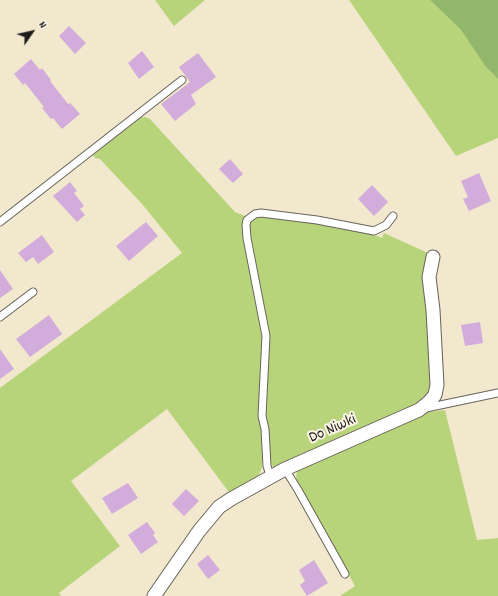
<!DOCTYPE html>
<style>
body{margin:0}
#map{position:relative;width:498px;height:596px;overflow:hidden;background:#f2e8cd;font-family:Dekko,sans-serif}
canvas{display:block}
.north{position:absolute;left:12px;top:12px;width:40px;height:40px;-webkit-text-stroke:3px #fcf5e5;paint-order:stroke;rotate:56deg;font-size:11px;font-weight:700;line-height:16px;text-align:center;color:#1c1c1c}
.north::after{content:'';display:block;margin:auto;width:14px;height:18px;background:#1c1c1c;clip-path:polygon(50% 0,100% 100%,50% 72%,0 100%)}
</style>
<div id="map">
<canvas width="498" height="596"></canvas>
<div class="north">N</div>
</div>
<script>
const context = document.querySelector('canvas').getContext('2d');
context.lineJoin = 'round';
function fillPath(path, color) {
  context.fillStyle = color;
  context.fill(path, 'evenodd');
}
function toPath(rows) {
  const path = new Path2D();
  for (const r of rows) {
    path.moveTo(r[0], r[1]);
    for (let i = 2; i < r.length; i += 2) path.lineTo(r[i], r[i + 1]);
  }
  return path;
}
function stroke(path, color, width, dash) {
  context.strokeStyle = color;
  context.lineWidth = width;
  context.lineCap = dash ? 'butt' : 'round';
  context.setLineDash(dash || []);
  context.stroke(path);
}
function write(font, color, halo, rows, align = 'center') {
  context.font = font + ' Dekko,sans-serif';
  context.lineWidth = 4;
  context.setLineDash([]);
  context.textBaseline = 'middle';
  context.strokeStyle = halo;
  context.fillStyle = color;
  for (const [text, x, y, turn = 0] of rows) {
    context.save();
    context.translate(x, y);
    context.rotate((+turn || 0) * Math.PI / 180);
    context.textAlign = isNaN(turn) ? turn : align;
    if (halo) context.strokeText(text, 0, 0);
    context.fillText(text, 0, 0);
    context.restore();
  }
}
const green = toPath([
 [155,0,205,0,174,26],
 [349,0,430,0,461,30,485,66,498,79,498,138,456,156],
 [145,117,150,119,235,212,245,216,243,226,259,311,263,339,263,362,259,402,263,435,262,467,257,480,231,495,167,409,71,481,120,546,59,593,61,596,0,596,0,388,182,253,142,204,100,159,95,158,93,155,138,118],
 [261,216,321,223,372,234,382,238,384,233,430,254,433,387,422,403,279,469,273,467,269,459,264,402,269,351,267,324,249,225,252,220],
 [445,410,477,540,498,538,498,596,340,596,355,586,296,480,297,469,422,413]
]);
const forest = toPath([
 [430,0,498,0,498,79,485,66,461,30]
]);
const building = toPath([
 [69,26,86,43,75,54,59,36],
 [142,51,154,67,139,79,128,63],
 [198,53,216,77,191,95,196,104,175,121,161,104,190,82,179,67],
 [31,59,40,70,42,68,51,80,50,81,68,104,70,103,80,114,62,129,53,118,51,119,42,108,44,107,25,83,23,85,14,74],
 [230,159,243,174,233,183,219,169],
 [479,173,491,201,469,211,463,199,468,197,461,181],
 [70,182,77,191,74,193,84,206,80,209,85,215,77,222,53,196],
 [372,185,388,202,374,216,358,199],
 [146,222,158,236,129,261,116,246],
 [42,235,54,252,38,264,33,257,26,262,18,253],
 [0,270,13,289,0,298],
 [49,315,62,334,30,357,16,339],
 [480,322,483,343,465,346,461,325],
 [0,349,14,369,0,379],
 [128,483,138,498,112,514,102,498],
 [186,489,199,501,184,516,172,504],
 [147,522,155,533,153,535,158,542,141,554,128,535],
 [208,555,220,570,208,579,197,564],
 [314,560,328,583,307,596,300,585,305,581,299,570]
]);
const service = toPath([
 [0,222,182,80],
 [0,317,33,292],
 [426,408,498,393],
 [285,469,298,490,345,574],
 [271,478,267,466,265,429,262,416,266,336,247,238,246,225,247,220,255,214,261,213,317,220,374,231,386,225,393,216]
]);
const minor = toPath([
 [154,596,199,531,219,507,231,499,285,469,419,410,429,402,435,395,437,385,433,310,429,277,433,257]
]);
const streetNames = [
 ["Do Niwki",333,430,-24]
];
fillPath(green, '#b8d47a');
fillPath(forest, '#92b66a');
fillPath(building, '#d2addb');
stroke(service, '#67635a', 9);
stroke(minor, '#67635a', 15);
stroke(service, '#fff', 7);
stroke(minor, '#fff', 13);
write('16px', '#1c1c1c', '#fcf5e5', streetNames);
</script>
